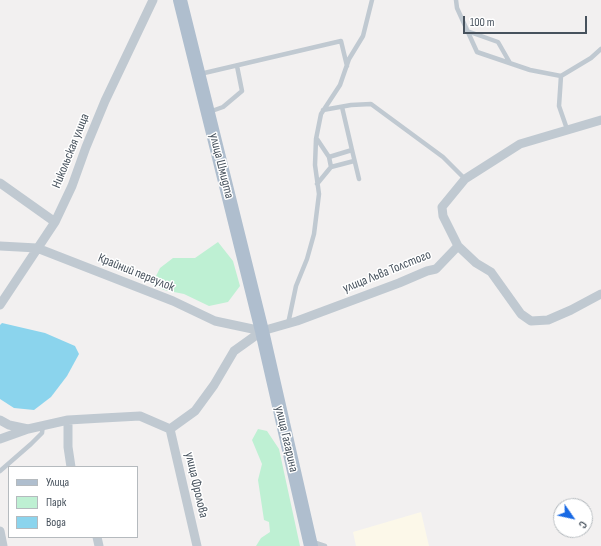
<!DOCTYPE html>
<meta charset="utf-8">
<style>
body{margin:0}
#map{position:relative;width:601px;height:546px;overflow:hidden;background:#f2f0f0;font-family:"Sofia Sans Condensed",sans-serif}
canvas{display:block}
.legend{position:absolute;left:8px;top:466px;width:130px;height:72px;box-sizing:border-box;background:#fff;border:1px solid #b5babe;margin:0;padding:5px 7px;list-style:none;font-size:12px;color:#47525d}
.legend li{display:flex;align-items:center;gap:8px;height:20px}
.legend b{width:20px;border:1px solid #b5babe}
.north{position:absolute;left:553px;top:498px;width:40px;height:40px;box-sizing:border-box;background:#fff;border:1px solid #b5babe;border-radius:50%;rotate:124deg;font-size:11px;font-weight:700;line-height:16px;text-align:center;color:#47525d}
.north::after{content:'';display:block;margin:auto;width:14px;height:18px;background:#1869e4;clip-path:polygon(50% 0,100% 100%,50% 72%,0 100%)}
.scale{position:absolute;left:463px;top:16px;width:124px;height:18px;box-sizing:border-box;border:2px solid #47525d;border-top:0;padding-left:5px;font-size:12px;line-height:14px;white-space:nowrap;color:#47525d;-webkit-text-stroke:3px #fff;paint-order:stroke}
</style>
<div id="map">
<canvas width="601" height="546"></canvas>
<ul class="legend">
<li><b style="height:5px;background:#afbece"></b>Улица</li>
<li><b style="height:11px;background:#bef0d3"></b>Парк</li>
<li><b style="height:11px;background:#8bd4ed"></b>Вода</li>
</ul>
<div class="north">С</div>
<div class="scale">100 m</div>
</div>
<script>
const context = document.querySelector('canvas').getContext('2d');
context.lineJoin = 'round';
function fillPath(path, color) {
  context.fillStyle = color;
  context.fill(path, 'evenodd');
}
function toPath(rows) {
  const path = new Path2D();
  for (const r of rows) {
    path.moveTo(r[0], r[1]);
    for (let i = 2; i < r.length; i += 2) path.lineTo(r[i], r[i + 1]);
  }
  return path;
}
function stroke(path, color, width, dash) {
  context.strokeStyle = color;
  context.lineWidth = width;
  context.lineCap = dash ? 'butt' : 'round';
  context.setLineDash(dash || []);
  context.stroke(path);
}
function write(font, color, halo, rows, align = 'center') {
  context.font = font + ' "Sofia Sans Condensed",sans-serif';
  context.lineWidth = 3;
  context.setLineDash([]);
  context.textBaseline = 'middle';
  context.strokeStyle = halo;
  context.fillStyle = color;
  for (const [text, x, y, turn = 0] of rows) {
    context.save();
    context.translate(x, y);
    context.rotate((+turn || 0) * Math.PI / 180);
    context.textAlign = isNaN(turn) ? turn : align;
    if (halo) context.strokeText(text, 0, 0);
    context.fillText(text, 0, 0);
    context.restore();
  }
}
const commercial = toPath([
 [421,512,429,546,356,546,353,532]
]);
const green = toPath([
 [218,242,233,261,240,286,228,302,209,306,184,294,164,290,152,284,160,268,173,258,195,258],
 [258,429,267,431,279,449,300,546,256,546,261,538,270,532,269,522,264,520,258,480,262,464,252,440]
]);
const water = toPath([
 [2,323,45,333,75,346,79,354,67,376,51,397,34,410,14,408,0,399,0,325]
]);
const lane = toPath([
 [456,0,457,8,477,52,530,70,561,76],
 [467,31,498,42,510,63],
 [200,74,341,41,347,66],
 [323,110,351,105,371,104,443,157,465,179],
 [209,112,223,107,242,91,237,66],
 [567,129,559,106,561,76,591,58,601,49],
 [317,139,329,157,352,150,342,107],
 [352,150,359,179],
 [329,157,331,167,354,161],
 [317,184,331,167],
 [288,324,296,286,307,259,314,234,319,194,315,165,316,139,321,114,340,85,349,59,363,36,372,0],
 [0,471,31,444,42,433,43,425],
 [313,542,325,546]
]);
const street = toPath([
 [0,183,55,222],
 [0,246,37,248,173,301,215,321,262,331],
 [458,246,476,263,491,272,521,314,531,321,548,320,571,310,601,294],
 [0,305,55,222,72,186,86,147,105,101,153,0],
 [0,420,9,425,28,429],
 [68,420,68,447,71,467],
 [170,429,197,546],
 [0,439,28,429,68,420,103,418,140,416,170,429,195,411,214,385,234,351,262,331,297,321,399,283,427,271,436,269,458,246,443,216,442,207,465,179,520,144,601,120],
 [0,531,3,546],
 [97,537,99,546]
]);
const primary = toPath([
 [180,0,262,331,311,546]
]);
const streetNames = [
 ["Никольская улица",71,151,-68],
 ["улица Шмидта",221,166,76],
 ["улица Льва Толстого",387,272,-22],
 ["Крайний переулок",136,273,22],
 ["улица Гагарина",286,439,77],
 ["улица Фролова",196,485,77]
];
fillPath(commercial, '#fcf8e9');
fillPath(green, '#bef0d3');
fillPath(water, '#8bd4ed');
stroke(lane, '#c0c9d1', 4.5);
stroke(street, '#c0c9d1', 9);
stroke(primary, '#afbece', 14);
write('13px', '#47525d', '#fff', streetNames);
</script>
